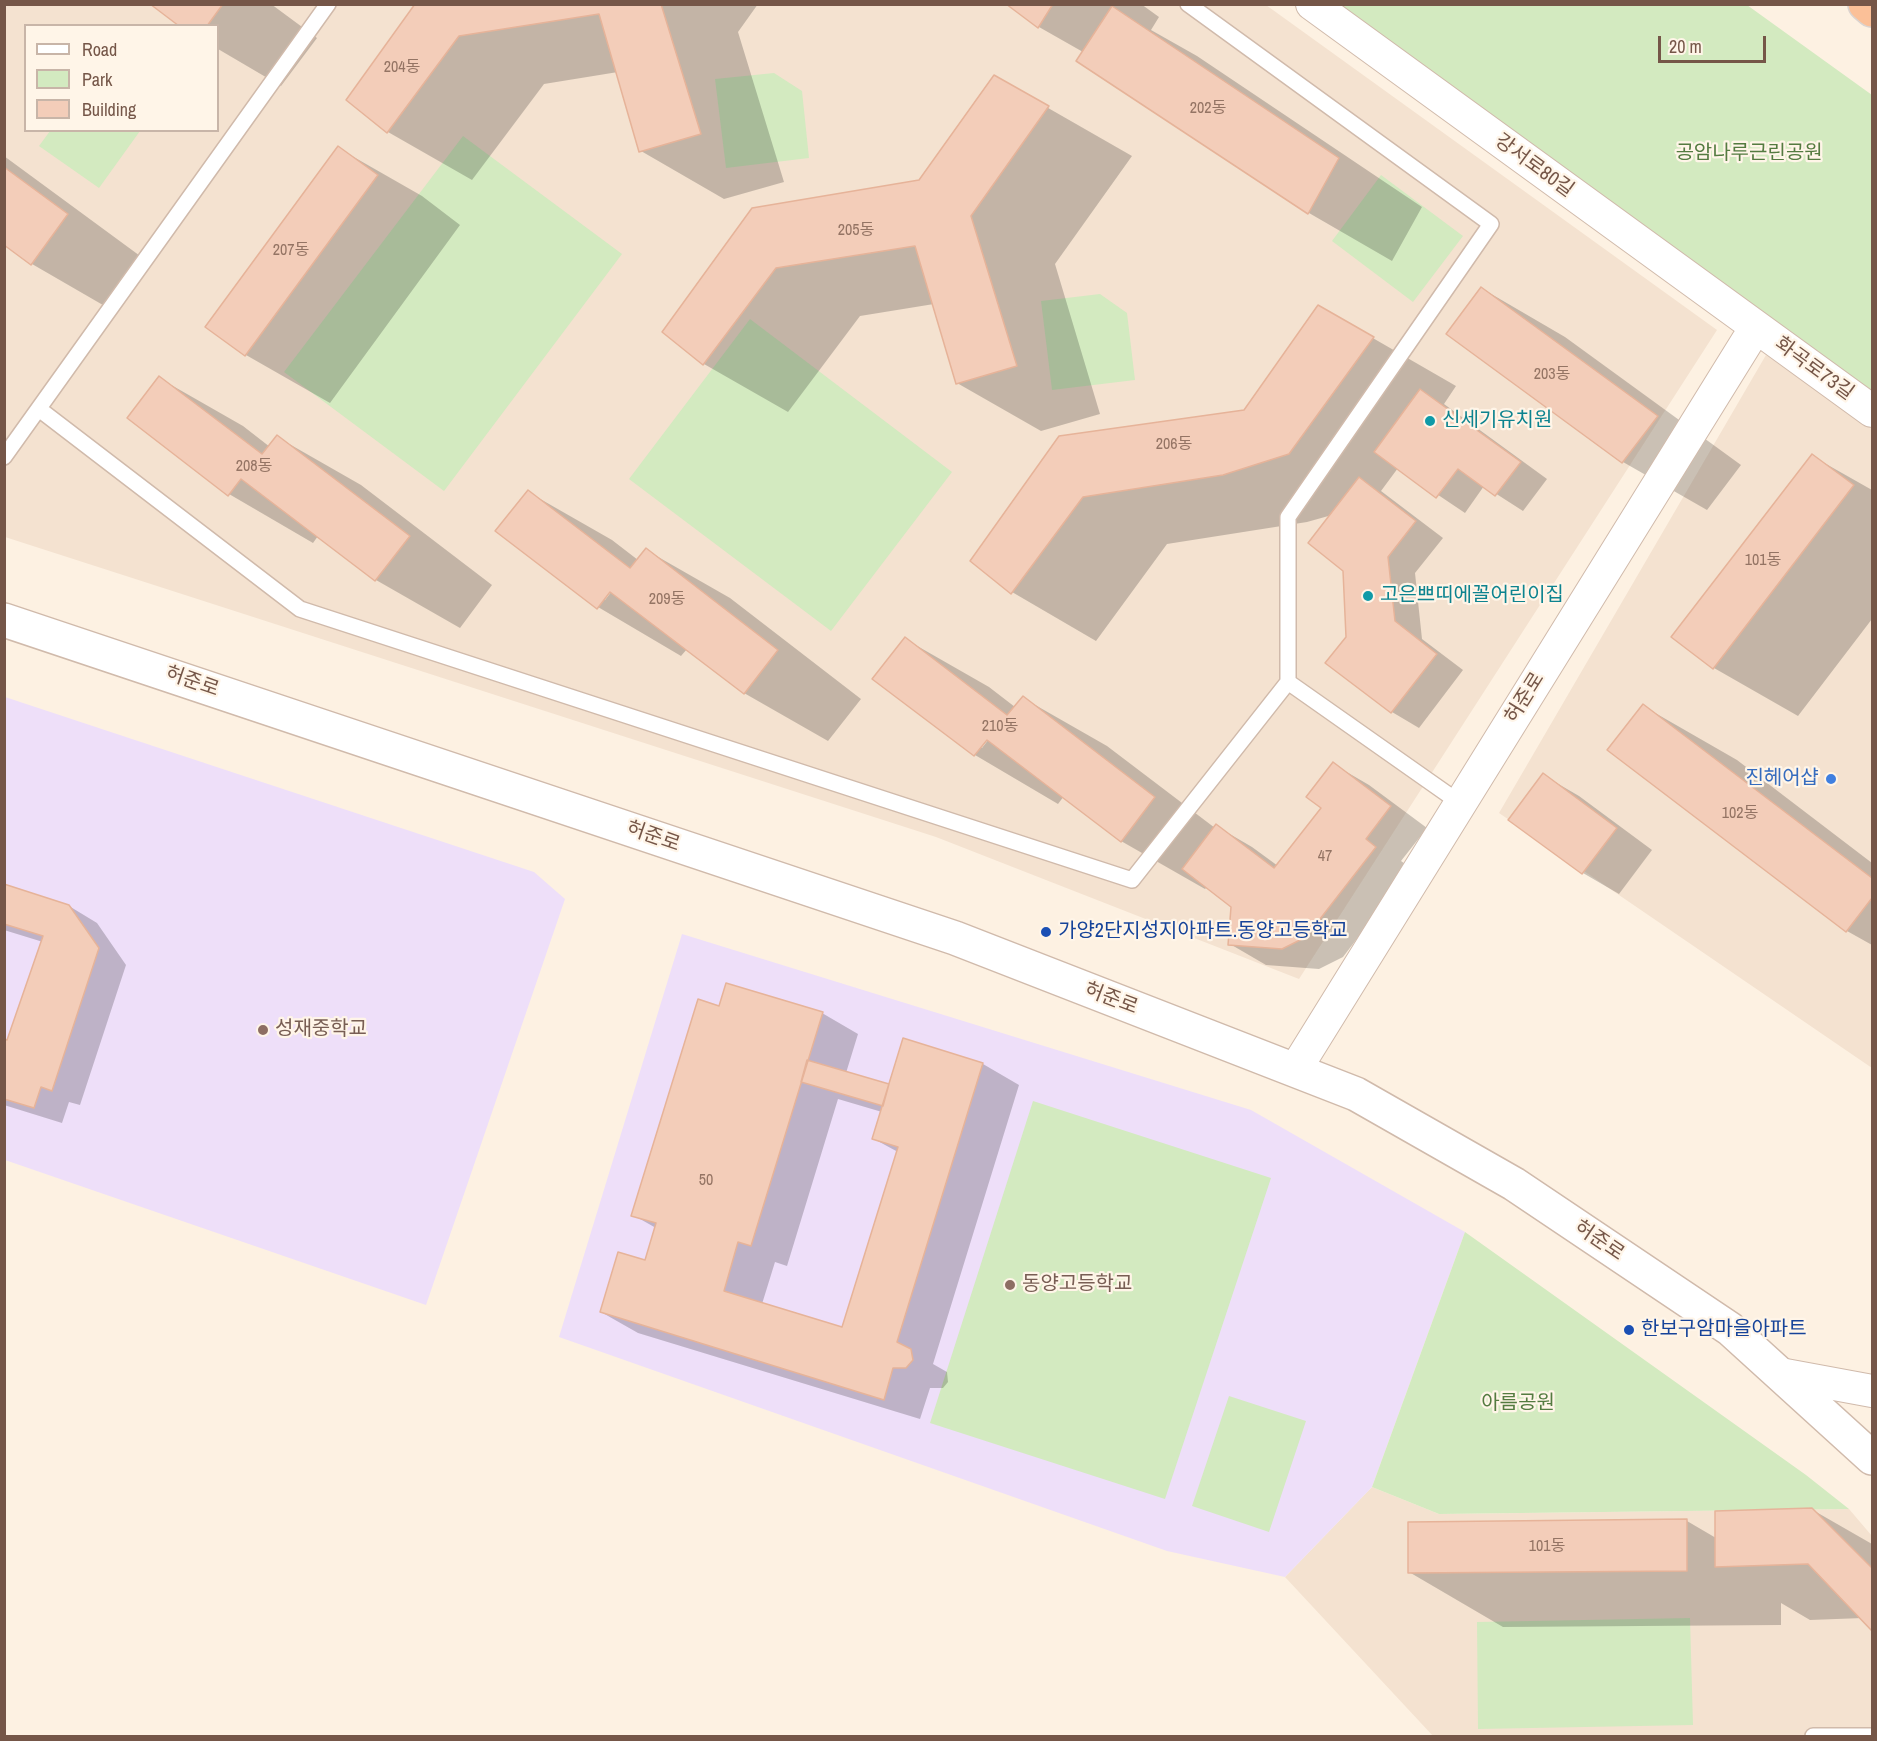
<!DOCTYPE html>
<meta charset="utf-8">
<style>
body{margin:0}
#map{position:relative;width:1877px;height:1741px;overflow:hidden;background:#fdf1e2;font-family:"Archivo Narrow",sans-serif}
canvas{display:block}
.frame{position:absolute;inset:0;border:6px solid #755648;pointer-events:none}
.legend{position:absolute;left:24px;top:24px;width:195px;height:108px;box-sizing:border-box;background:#fff5e8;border:2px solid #c8b5a8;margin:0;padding:8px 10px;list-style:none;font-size:18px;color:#755648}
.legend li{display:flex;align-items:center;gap:12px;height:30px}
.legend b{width:30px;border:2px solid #c8b5a8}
.scale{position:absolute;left:1658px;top:36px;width:108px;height:27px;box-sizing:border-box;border:3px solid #755648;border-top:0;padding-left:8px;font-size:18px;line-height:21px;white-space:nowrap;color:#755648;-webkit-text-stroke:4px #fff5e8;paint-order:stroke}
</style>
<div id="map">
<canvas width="1877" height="1741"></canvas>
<div class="frame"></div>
<ul class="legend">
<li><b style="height:8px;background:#fff"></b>Road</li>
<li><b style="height:16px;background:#d3eac0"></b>Park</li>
<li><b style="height:16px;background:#f3cdb9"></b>Building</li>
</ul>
<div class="scale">20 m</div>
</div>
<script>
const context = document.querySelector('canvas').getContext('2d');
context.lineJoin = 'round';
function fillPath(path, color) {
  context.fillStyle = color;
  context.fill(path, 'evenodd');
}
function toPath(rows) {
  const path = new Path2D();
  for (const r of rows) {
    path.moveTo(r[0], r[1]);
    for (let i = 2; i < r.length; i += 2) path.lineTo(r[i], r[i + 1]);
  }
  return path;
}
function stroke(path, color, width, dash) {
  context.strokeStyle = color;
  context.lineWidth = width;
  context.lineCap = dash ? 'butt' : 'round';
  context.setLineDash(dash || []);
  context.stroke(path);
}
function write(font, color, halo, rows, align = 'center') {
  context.font = font + ' "Archivo Narrow","Noto Sans KR",sans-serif';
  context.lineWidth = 4.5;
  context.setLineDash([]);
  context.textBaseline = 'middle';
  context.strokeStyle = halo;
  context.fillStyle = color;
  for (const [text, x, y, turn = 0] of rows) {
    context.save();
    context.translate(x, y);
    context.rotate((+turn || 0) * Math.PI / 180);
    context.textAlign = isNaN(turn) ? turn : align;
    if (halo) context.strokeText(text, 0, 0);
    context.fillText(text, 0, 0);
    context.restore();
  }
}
const residential = toPath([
 [4,5,1266,5,1717,330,1299,979,936,837,5,537],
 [26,26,218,26,218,130,26,130],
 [1766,355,1872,429,1872,1068,1499,813],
 [1372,1487,1439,1514,1849,1509,1872,1536,1872,1736,1433,1736,1285,1577]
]);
const education = toPath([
 [5,697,534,872,565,899,426,1305,5,1160],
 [682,934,1251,1110,1465,1232,1372,1487,1285,1577,1167,1551,559,1337]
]);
const green = toPath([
 [1341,5,1747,5,1872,95,1872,393],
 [774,73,802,91,809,158,726,168,715,79],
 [50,131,50,130,140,131,99,188,39,146],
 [463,136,622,254,444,491,284,372],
 [1381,175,1463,236,1413,302,1332,241],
 [1100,294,1127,313,1135,380,1052,390,1041,301],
 [750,319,952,472,831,631,629,479],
 [1033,1101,1271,1178,1165,1499,930,1423],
 [1465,1232,1806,1475,1849,1509,1439,1514,1372,1487],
 [1229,1396,1306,1421,1269,1532,1192,1506],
 [1690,1618,1693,1725,1478,1729,1477,1622]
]);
const shadow = toPath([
 [153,4,271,4,317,38,281,86,218,49,218,26,181,26],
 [417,4,758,4,738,32,784,182,724,199,641,151,618,72,544,84,472,180,388,132,348,100],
 [1008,4,1141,4,1159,17,1151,30,1197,56,1422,207,1392,261,1309,213,1078,60,1083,52,1039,27],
 [994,77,1132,156,1055,264,1100,414,1041,431,957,383,934,304,860,316,788,412,704,364,664,332,920,181],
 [338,148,422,196,460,225,330,403,246,355,207,327],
 [4,156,151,264,115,312,32,264,4,244],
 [1481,288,1565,337,1741,465,1707,510,1623,462,1448,334],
 [1319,307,1456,386,1444,404,1547,479,1523,511,1484,486,1465,513,1398,468,1381,491,1443,538,1415,573,1422,639,1463,670,1419,728,1392,712,1345,570,1332,515,1307,522,1167,544,1096,641,1012,592,1060,438,1244,411],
 [159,378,243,426,270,447,277,437,361,485,492,585,460,628,376,580,318,536,313,543,229,494,129,418],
 [1812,456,1872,490,1872,619,1798,716,1714,668,1673,637],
 [528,492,612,540,638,560,646,550,730,598,861,699,828,741,744,693,687,649,681,656,598,607],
 [615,587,605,600,601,600],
 [905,639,989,687,1015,707,1023,698,1107,746,1215,828,1216,826,1252,847,1278,866,1323,807,1333,764,1369,785,1427,828,1401,861,1411,868,1343,957,1319,969,1266,965,1230,944,1232,906,1207,887,1205,889,1121,841,1064,796,1058,804,975,755],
 [992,735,982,748,978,748],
 [1643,706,1737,760,1872,863,1872,945,1847,931,1609,750],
 [1543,775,1579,796,1652,850,1619,894,1583,873],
 [4,886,69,906,97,923,126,965,80,1105,69,1102,62,1123,4,1105,4,1040,8,1041,43,942,4,930],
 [720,1008,822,1013,858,1034,846,1073,888,1085,904,1040,983,1064,1019,1085,933,1364,947,1372,948,1382,943,1388,930,1388,920,1419,638,1333,601,1312,646,1261,656,1228,633,1215],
 [838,1099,882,1112,874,1139,898,1152,843,1329,762,1304,775,1262,787,1266],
 [1811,1509,1872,1544,1872,1628,1863,1618,1810,1620,1781,1603,1781,1625,1503,1627,1409,1572,1687,1521,1716,1538]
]);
const building = toPath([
 [150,4,223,4,207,26,179,26,150,4],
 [415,4,661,4,701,134,639,152,599,14,459,36,387,133,346,100,415,4],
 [1006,4,1053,4,1038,28,1006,4],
 [1112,6,1339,158,1308,214,1076,61,1112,6],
 [994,75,1049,106,971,216,1017,366,956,384,915,246,776,268,703,365,662,332,752,208,919,180,994,75],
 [338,146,378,175,245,356,205,327,338,146],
 [4,167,68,214,31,265,4,245,4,167],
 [1481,287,1658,416,1622,463,1446,334,1481,287],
 [1318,305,1374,337,1289,454,1223,475,1083,497,1011,594,970,561,1059,436,1244,410,1318,305],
 [159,376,262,454,277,435,410,536,375,581,241,479,228,496,127,418,159,376],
 [1420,389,1521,462,1495,496,1458,469,1436,498,1374,452,1420,389],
 [1812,454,1854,485,1713,669,1671,637,1812,454],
 [1359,477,1416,521,1388,557,1395,621,1437,654,1391,713,1325,663,1346,637,1343,571,1308,543,1359,477],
 [528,490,630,568,646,548,778,650,744,694,610,592,597,609,495,531,528,490],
 [905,637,1007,715,1023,696,1155,797,1121,842,987,740,974,756,872,679,905,637],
 [1643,704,1872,878,1872,898,1846,932,1607,750,1643,704],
 [1333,762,1391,806,1366,839,1376,847,1306,937,1282,949,1228,945,1231,907,1182,869,1216,824,1274,868,1321,808,1306,797,1333,762],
 [1543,773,1617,828,1582,874,1508,820,1543,773],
 [4,884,69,905,99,948,52,1091,41,1087,34,1108,4,1099,4,1039,7,1040,43,936,4,924,4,884],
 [726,983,823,1012,751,1246,738,1242,724,1291,842,1327,898,1147,872,1139,903,1038,983,1063,897,1342,911,1349,913,1360,906,1368,893,1368,884,1400,600,1312,618,1252,645,1260,656,1223,631,1216,698,999,719,1006,726,983],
 [807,1060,889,1084,883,1106,801,1082,807,1060],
 [1812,1508,1872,1568,1872,1631,1808,1564,1715,1567,1715,1511,1812,1508],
 [1687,1519,1687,1571,1408,1573,1408,1522,1687,1519]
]);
const service = toPath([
 [39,409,300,609,1132,880,1288,682,1288,517,1491,224,1188,4],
 [4,457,328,4],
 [1288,682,1460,803],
 [1813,1736,1872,1736]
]);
const minor = toPath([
 [1312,4,1872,411],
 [1295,1070,1756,327],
 [1780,1374,1872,1391]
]);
const tertiary = toPath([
 [4,620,955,938,1356,1094,1514,1184,1730,1329,1872,1458]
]);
const trunk = toPath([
 [1865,4,1872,10]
]);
const markers = [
 [1430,421,6,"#0f9aa8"],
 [1368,596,6,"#0f9aa8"],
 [1831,779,6,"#3f7fe0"],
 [1046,932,6,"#1a4fb4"],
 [263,1030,6,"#8d6e63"],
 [1010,1285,6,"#8d6e63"],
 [1629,1330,6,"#1a4fb4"]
];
const numberNames = [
 ["204동",402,68],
 ["202동",1208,109],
 ["205동",856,231],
 ["207동",291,251],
 ["203동",1552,375],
 ["206동",1174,445],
 ["208동",254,467],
 ["101동",1763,561],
 ["209동",667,600],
 ["210동",1000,727],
 ["102동",1740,814],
 ["47",1325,857],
 ["50",706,1181],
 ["101동",1547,1547]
];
const parkNames = [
 ["공암나루근린공원",1749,154],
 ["아름공원",1518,1404]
];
const streetNames = [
 ["강서로80길",1534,166,36],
 ["화곡로73길",1814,369,36],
 ["허준로",192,682,19],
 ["허준로",1525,698,-58],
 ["허준로",653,837,19],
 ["허준로",1111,999,21],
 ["허준로",1599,1241,34]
];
const cultureNames = [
 ["신세기유치원",1442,421],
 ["고은쁘띠에꼴어린이집",1380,596]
];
const shopNames = [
 ["진헤어샵",1819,779]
];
const transitNames = [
 ["가양2단지성지아파트.동양고등학교",1058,932],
 ["한보구암마을아파트",1641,1330]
];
const educationNames = [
 ["성재중학교",275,1030],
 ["동양고등학교",1022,1285]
];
fillPath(residential, '#f4e2d0');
fillPath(education, '#eedff9');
fillPath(green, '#d3eac0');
fillPath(shadow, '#0003');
fillPath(building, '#f3cdb9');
stroke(building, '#e6b399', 1.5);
stroke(service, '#d0baab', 18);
stroke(minor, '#d0baab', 34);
stroke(tertiary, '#d0baab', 36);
stroke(trunk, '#dbd3cf', 36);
stroke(service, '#fff', 15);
stroke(minor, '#fff', 32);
stroke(tertiary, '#fff', 33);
stroke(trunk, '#fbc098', 33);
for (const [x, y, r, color] of markers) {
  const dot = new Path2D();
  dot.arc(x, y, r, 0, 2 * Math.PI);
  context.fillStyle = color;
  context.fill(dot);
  stroke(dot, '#fff5e8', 2);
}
write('16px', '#947464', null, numberNames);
write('20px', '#547b40', '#fff5e8', parkNames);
write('20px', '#755648', '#fff5e8', streetNames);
write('20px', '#0d838f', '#fff5e8', cultureNames, 'left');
write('20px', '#366cbe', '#fff5e8', shopNames, 'right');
write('20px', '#164399', '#fff5e8', transitNames, 'left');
write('20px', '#785e54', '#fff5e8', educationNames, 'left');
</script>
